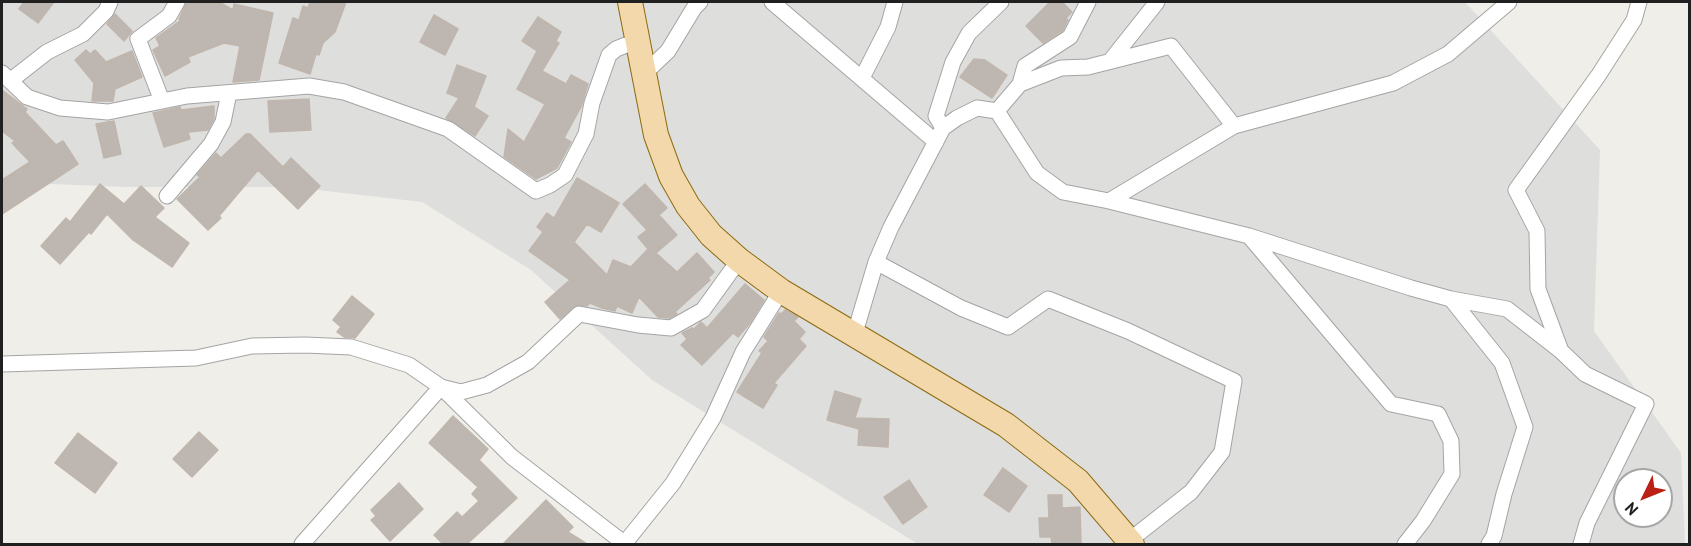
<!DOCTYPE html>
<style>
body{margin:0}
#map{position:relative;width:1691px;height:546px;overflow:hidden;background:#f0eee8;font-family:"PT Sans",sans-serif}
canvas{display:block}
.frame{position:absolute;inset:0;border:3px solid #202020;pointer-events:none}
.north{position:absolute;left:1613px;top:468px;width:60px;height:60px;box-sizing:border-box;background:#fff;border:2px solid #a6a6a6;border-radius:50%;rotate:227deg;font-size:16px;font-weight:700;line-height:24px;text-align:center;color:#202020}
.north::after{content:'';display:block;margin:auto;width:21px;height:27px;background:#bb2016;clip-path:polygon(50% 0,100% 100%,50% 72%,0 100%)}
</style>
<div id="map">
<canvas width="1691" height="546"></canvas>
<div class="frame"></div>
<div class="north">N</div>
</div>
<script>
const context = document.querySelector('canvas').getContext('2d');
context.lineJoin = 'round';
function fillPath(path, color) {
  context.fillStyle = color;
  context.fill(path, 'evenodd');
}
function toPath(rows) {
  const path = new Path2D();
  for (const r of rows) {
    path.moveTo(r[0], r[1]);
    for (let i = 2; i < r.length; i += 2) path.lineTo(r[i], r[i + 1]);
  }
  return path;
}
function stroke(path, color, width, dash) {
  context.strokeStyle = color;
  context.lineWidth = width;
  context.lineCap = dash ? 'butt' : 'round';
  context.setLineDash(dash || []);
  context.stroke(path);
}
const residential = toPath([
 [2,2,1465,2,1600,150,1594,331,1681,453,1685,544,918,544,652,380,531,270,422,202,292,187,127,187,2,182],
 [1625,480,1661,480,1661,516,1625,516]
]);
const building = toPath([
 [24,2,54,2,38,23,19,9,24,2],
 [187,2,219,2,233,10,234,4,273,13,259,80,233,82,240,46,224,43,188,57,190,62,165,76,153,50,160,46,156,38,181,20,179,19,187,2],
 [310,2,346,2,335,32,323,43,319,55,316,54,310,74,279,63,293,18,299,20,303,6,308,8,310,2],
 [1050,2,1062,2,1072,12,1066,18,1068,20,1063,30,1043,43,1026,26,1050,2],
 [115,14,132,31,124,41,107,24,115,14],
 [434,15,458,29,445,55,420,42,434,15],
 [538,17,561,32,556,41,559,43,542,71,566,84,571,75,588,84,581,107,564,138,571,142,557,168,536,179,504,157,508,129,524,142,545,104,517,89,537,51,522,41,538,17],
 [86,50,90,54,95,50,106,62,132,51,142,77,115,89,113,101,92,101,94,83,75,60,86,50],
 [974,59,985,60,1007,75,992,98,960,77,974,59],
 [457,65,486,76,474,107,488,116,475,136,446,118,459,98,447,93,457,65],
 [2,90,27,109,25,112,56,145,63,141,78,164,2,214,2,180,30,162,12,143,15,141,2,131,2,90],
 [309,99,311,130,270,132,268,101,309,99],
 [214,106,214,119,208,130,188,132,190,139,164,147,153,113,180,107,181,110,214,106],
 [114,121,121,154,104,158,96,124,114,121],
 [246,134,250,134,283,167,291,158,320,186,298,209,258,170,219,216,221,218,208,230,177,199,200,177,197,175,216,153,221,158,246,134],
 [577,178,619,203,601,232,587,224,574,242,607,275,613,260,631,267,648,249,638,237,647,230,623,204,645,184,667,208,659,215,677,235,656,253,677,272,697,253,714,272,708,278,710,280,675,312,677,314,669,318,658,317,639,297,632,313,617,306,615,311,602,308,590,303,587,306,576,305,560,319,545,302,570,280,529,251,543,232,537,227,547,213,554,218,577,178],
 [100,184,124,204,141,186,164,208,155,217,189,243,172,267,133,240,107,214,91,234,89,232,60,264,41,246,66,218,70,222,100,184],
 [745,284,764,300,750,323,738,337,733,333,702,365,681,345,687,339,682,333,692,328,694,329,701,322,707,328,745,284],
 [352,296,374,314,355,338,344,337,337,332,341,327,333,320,352,296],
 [785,310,798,317,794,321,805,332,799,339,806,346,774,383,777,385,763,408,737,392,762,353,759,351,768,341,764,337,779,313,781,314,785,310],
 [835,391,861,399,855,418,889,419,888,447,858,445,859,429,827,420,835,391],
 [453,416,488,449,479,460,517,498,467,544,443,544,434,535,457,512,462,517,479,501,472,494,478,487,429,443,453,416],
 [199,432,218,450,192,477,173,459,199,432],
 [78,433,117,463,95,493,55,463,78,433],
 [1003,468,1027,486,1009,512,984,495,1003,468],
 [909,480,927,507,903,524,884,497,909,480],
 [399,483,423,509,390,541,371,520,376,516,371,510,399,483],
 [1048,495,1062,495,1062,508,1080,507,1081,544,1052,544,1051,537,1040,537,1039,518,1049,518,1048,495],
 [546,500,573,527,568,532,587,544,503,544,546,500]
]);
const minor = toPath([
 [772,2,936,142],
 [1111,60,1157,2],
 [2,73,27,97,60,108,108,112,187,96,309,86,344,92,448,129,536,191,550,185,565,175,586,134,592,103,609,55,616,49,626,45,639,45],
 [645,73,668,51,694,8,700,2],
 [862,78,888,27,895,2],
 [10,81,47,52,83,34,106,11,110,2],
 [1020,84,1025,66,1070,37,1088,2],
 [162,101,138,39,169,16,177,2],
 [997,111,1020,84,1061,68,1088,67,1171,46,1234,126],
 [943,128,936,116,953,62,969,33,1001,2],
 [167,196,211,144,223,122,229,93],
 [1109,201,1249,236,1411,288,1451,299,1507,309,1561,351],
 [1249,236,1391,404,1438,414,1451,441,1452,474,1423,521,1405,544],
 [876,262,961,308,1008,327,1048,299,1128,331,1234,381,1222,452,1191,492,1130,540],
 [1451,299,1502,363,1525,427,1504,494,1494,536,1489,544],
 [854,336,876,262,891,227,943,128,957,118,977,108,997,111,1037,173,1063,192,1109,201,1234,126,1393,83,1448,54,1509,2],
 [2,364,196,358,252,346,305,345,351,347,409,365,441,387,461,392,487,385,528,362,579,314,638,325,671,328,703,310,739,260],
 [302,544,441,387,512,457,625,544],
 [624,544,673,483,713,418,743,352,781,291],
 [1581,544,1587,523,1646,404,1585,374,1561,351,1538,289,1537,231,1516,190,1598,76,1634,20,1639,2]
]);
const primary = toPath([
 [630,2,656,135,671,176,688,206,711,235,739,260,781,291,1006,425,1078,481,1132,544]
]);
fillPath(residential, '#dededd');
fillPath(building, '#bdb6b1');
stroke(building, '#c0b6ac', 1.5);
stroke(minor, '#a4a4a4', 17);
stroke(primary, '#8d6b10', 26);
stroke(minor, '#fff', 15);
stroke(primary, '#f2d8aa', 24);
</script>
